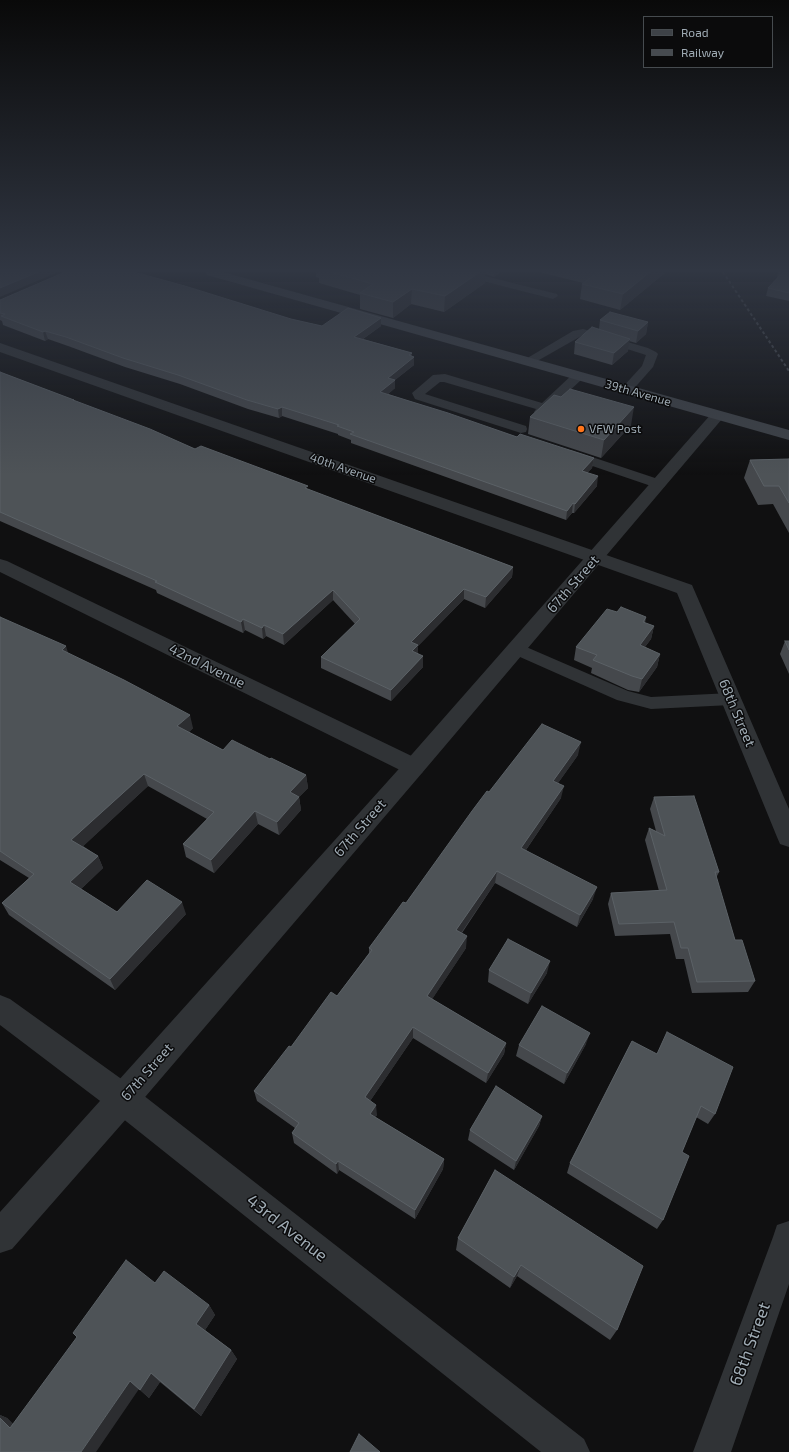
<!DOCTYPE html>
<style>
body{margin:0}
#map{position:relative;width:789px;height:1452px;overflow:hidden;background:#101011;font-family:"Exo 2",sans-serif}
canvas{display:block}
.legend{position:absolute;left:643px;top:16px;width:130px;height:52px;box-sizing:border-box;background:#0b0b0c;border:1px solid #464b4f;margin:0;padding:5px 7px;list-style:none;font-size:12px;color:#9fabb4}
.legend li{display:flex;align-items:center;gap:8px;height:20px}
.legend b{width:20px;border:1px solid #464b4f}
</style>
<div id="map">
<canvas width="789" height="1452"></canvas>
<ul class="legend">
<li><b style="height:5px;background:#3e4247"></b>Road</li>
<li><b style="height:5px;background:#474b50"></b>Railway</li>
</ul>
</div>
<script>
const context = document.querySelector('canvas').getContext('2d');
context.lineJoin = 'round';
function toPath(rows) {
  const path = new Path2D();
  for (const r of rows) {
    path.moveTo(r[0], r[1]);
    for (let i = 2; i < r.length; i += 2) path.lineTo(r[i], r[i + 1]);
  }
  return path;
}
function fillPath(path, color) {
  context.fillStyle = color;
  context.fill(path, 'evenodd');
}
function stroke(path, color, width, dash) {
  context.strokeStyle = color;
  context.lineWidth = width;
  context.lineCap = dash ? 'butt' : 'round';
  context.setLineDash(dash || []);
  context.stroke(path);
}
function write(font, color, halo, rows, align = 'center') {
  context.font = font + ' "Exo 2",sans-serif';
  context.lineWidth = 3;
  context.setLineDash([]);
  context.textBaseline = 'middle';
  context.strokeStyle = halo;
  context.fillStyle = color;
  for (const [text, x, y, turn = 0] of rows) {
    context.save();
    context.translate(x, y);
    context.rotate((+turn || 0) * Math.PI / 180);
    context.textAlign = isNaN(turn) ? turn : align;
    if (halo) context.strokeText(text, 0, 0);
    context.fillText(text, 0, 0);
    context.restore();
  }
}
const service = toPath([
 [454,272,469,272,557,294,558,296,553,299,455,274,454,272],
 [583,329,648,348,656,352,658,354,653,367,630,393,622,393,620,390,642,366,646,355,583,335,532,364,524,364,522,362,524,360,573,331,583,329],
 [578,372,582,373,584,376,582,379,544,415,540,416,536,415,534,412,536,409,444,382,440,382,425,394,526,426,527,429,526,432,521,433,415,399,412,393,433,375,445,374,542,403,574,373,578,372],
 [571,450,664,481,666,484,664,487,659,488,654,487,566,457,564,454,566,451,571,450],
 [517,643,628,691,651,697,731,693,737,695,740,699,737,703,731,705,651,709,617,700,511,653,509,649,511,645,517,643]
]);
const minor = toPath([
 [0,343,692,585,789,809,789,847,780,844,777,837,677,593,0,352,0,343],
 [0,559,7,561,422,761,425,767,422,773,414,776,406,773,0,572,0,559],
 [0,995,10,999,134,1088,584,1439,590,1452,541,1452,112,1110,0,1025,0,995],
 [789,1221,789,1284,731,1452,693,1452,773,1237,777,1225,789,1221]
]);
const tertiary = toPath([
 [717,411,722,413,725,416,722,419,422,773,134,1110,12,1249,0,1253,0,1212,406,761,712,413,717,411]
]);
const secondary = toPath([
 [205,272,223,272,789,430,789,440,207,275,205,272]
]);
const rail = toPath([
 [723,272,789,371]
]);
const wall = toPath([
 [316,272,501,272,494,277,485,274,485,283,444,312,411,304,393,318,360,309,360,295,319,283,319,278,316,277],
 [539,272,666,272,620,310,580,299,582,284,583,283],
 [778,272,789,272,789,301,766,296,768,288,777,278],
 [0,300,291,319,322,326,381,326,363,339,412,353,412,356,414,357,414,365,395,380,395,388,388,394,517,437,594,458,592,468,587,473,597,486,574,513,572,513,566,520,351,443,351,440,338,435,338,434,282,416,279,418,248,409,180,384,125,367,68,346,48,339,45,341,3,325,2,321,0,320],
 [600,320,648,322,646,334,636,343,629,341,628,351,612,365,574,354,575,342,599,329],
 [0,372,74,400,74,401,195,449,309,490,513,567,512,577,485,608,464,599,418,646,418,654,423,656,423,667,391,701,321,668,321,657,355,624,333,600,284,645,266,636,263,639,245,630,243,633,157,593,156,590,0,521],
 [561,397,631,425,601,458,528,434,530,417],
 [789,459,789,533,773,504,758,505,744,478,750,460],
 [617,612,646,617,645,623,654,626,651,639,645,647,660,654,657,667,639,692,628,690,591,673,592,668,574,660,576,647],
 [0,617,68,653,193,728,189,732,223,750,270,759,306,775,308,788,299,797,301,810,279,835,258,824,214,873,186,857,183,844,207,819,148,786,83,846,98,856,103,868,81,889,117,912,186,914,115,990,9,915,2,903,29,878,0,860],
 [785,641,789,641,789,674,780,654],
 [578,755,558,783,561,798,526,850,593,899,577,927,495,883,462,933,466,948,432,999,506,1043,504,1054,486,1083,413,1038,370,1101,377,1115,375,1117,444,1159,443,1169,415,1219,339,1170,337,1174,294,1143,292,1133,295,1128,257,1101,254,1091,291,1047,337,996,369,953,369,948,406,903,489,792],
 [654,797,719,872,716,878,735,940,755,981,748,992,692,993,684,959,676,959,670,934,615,936,608,904,611,893,659,891,645,840,649,828,656,831,650,809],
 [489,970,547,973,528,1004,488,982],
 [632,1041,715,1114,708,1124,696,1117,682,1152,663,1220,657,1229,567,1173,570,1163],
 [586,1044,564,1084,516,1056,519,1045],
 [542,1116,539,1126,514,1170,468,1140,470,1130],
 [495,1170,617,1330,610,1340,517,1276,510,1288,456,1250,458,1238],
 [155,1283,209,1305,215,1315,205,1330,231,1350,237,1359,201,1416,160,1382,149,1398,139,1389,0,1452,0,1415,7,1418,13,1424]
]);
const shadedWall = toPath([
 [38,272,58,272,0,297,0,288],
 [480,272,485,272,485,283,444,312,445,296],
 [494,272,501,272,494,277],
 [650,272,666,272,620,310,623,294],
 [412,289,411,304,393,318,393,302],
 [381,318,381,326,354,345,354,337],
 [648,322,646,334,636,343,638,331],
 [45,331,48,339,45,341,43,332],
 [630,339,628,351,612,365,614,353],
 [412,353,412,359,414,357,414,365,395,380,395,388,380,401,380,392,388,378],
 [282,407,282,416,279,418,278,409],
 [634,407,631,425,601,458,604,440],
 [594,458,592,468,580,481,582,471],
 [598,476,597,486,574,513,575,504],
 [573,503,572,513,566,520,567,511],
 [513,567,512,577,485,608,486,597],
 [464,589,464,599,418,646,418,656,412,662,411,642],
 [333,590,333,600,284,645,283,634],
 [243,619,245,630,243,633,241,622],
 [264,625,266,636,263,639,262,628],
 [654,626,651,639,636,658,640,645],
 [66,646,70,659,62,650],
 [660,654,657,667,639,692,642,679],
 [423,656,423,667,391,701,391,690],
 [190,715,193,728,181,739,177,726],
 [581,742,578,755,551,793,553,781],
 [144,774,148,786,77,852,71,840],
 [306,775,308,788,299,797,301,810,279,835,277,822,290,792],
 [564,786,561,798,519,860,521,848],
 [255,811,258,824,214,873,211,860],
 [98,856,103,868,76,894,70,882],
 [497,871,495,883,455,942,456,930],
 [597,887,593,899,577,927,580,915],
 [182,902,186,914,115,990,110,979],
 [467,936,466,948,427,1007,427,996],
 [550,961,547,973,528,1004,531,993],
 [413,1027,413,1038,366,1107,365,1097],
 [590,1033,586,1044,564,1084,567,1073],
 [506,1043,504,1054,486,1083,488,1073],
 [376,1105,377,1115,370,1124,370,1114],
 [542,1116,539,1126,514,1170,516,1161],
 [444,1159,443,1169,415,1219,415,1210],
 [338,1161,339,1170,337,1174,336,1164],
 [521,1265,517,1276,510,1288,514,1277],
 [209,1305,215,1315,203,1333,196,1324],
 [231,1350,237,1359,201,1416,194,1409],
 [151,1373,160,1382,149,1398,140,1390],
 [130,1381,139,1389,96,1452,81,1452],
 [0,1415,7,1418,24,1435,10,1428,0,1418]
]);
const building = toPath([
 [0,272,38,272,0,288,0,272],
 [65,272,134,272,185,286,291,319,322,326,348,308,381,318,354,337,412,353,409,355,414,357,388,378,395,380,380,392,448,413,517,437,520,434,594,458,582,471,598,476,575,504,573,503,567,511,350,434,354,432,337,426,339,425,282,407,278,409,247,400,178,375,123,358,66,337,45,331,43,332,1,316,5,314,0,313,0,300,65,272],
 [330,272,480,272,445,296,412,289,393,302,360,293,373,284,330,272],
 [598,272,650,272,623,294,582,284,598,272],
 [783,272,789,272,789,293,768,288,783,272],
 [610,312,648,322,638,331,600,320,610,312],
 [592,327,630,339,614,353,575,342,592,327],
 [0,372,74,400,73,400,150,429,195,449,201,446,308,486,305,488,513,567,486,597,464,589,411,642,418,645,412,651,423,656,391,690,321,657,360,619,333,590,283,634,264,625,262,628,243,619,241,622,155,582,157,581,0,512,0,372],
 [570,389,634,407,604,440,530,417,554,395,561,397,570,389],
 [789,459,789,503,779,486,764,486,750,460,789,459],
 [621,607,646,617,643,622,654,626,640,645,660,654,642,679,632,676,593,660,597,655,576,647,607,609,617,612,621,607],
 [0,617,66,646,62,650,124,680,190,715,177,726,223,750,232,740,270,759,271,758,306,775,290,792,299,797,277,822,255,811,211,860,183,844,214,812,144,774,71,840,98,856,70,882,117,912,147,880,182,902,110,979,2,903,34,874,0,851,0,617],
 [785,641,789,641,789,650,785,641],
 [542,724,581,742,553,781,564,786,521,848,597,887,580,915,497,871,456,930,467,936,427,996,506,1043,488,1073,413,1027,365,1097,376,1105,370,1114,444,1159,415,1210,338,1161,336,1164,292,1133,299,1123,254,1091,289,1046,291,1047,331,992,337,996,372,950,369,948,403,902,406,903,472,811,487,791,489,792,542,724],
 [694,796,719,872,715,872,735,940,742,940,755,981,697,982,688,948,681,948,674,922,619,924,611,893,667,890,649,828,665,836,654,797,694,796],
 [508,939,550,961,531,993,489,970,508,939],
 [542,1006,590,1033,567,1073,519,1045,542,1006],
 [667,1032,733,1067,715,1114,701,1106,682,1152,689,1156,663,1220,570,1163,632,1041,657,1054,667,1032],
 [496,1086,542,1116,516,1161,470,1130,496,1086],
 [495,1170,643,1266,617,1330,521,1265,514,1277,458,1238,495,1170],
 [126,1260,155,1283,164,1271,209,1305,196,1324,231,1350,194,1409,151,1373,140,1390,130,1381,81,1452,0,1452,0,1418,10,1428,77,1337,73,1333,126,1260],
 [359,1434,380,1452,350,1452,359,1434]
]);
const markers = [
 [581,429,4,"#ff751a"]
];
const farStreetnames = [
 ["39th Avenue",638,393,16],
 ["40th Avenue",343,468,19]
];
const farPoinames = [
 ["VFW Post",589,429]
];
const streetNames = [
 ["67th Street",573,584,-49],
 ["42nd Avenue",207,666,26],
 ["68th Street",737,713,67],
 ["67th Street",360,828,-49],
 ["67th Street",147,1072,-49]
];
const nearStreetnames = [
 ["43rd Avenue",287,1228,38],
 ["68th Street",750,1344,-70]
];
fillPath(service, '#303336');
fillPath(minor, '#303336');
fillPath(tertiary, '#303336');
fillPath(secondary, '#3e4247');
stroke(rail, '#474b50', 2, [3, 2.5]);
fillPath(wall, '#45484c');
fillPath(shadedWall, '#2c2d30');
fillPath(building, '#4e5357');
stroke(building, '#5b6166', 1);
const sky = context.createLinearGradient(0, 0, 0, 475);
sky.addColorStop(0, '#090909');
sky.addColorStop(0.57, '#313743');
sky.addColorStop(1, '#31374300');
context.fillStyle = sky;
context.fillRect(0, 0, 789, 475);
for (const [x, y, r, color] of markers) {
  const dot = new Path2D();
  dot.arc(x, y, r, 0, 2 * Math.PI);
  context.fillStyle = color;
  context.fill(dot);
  stroke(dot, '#0b0b0c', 1.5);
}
write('12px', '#9fabb4', '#0b0b0c', farStreetnames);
write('12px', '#9fabb4', '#0b0b0c', farPoinames, 'left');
write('14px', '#9fabb4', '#0b0b0c', streetNames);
write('17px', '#9fabb4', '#0b0b0c', nearStreetnames);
</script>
